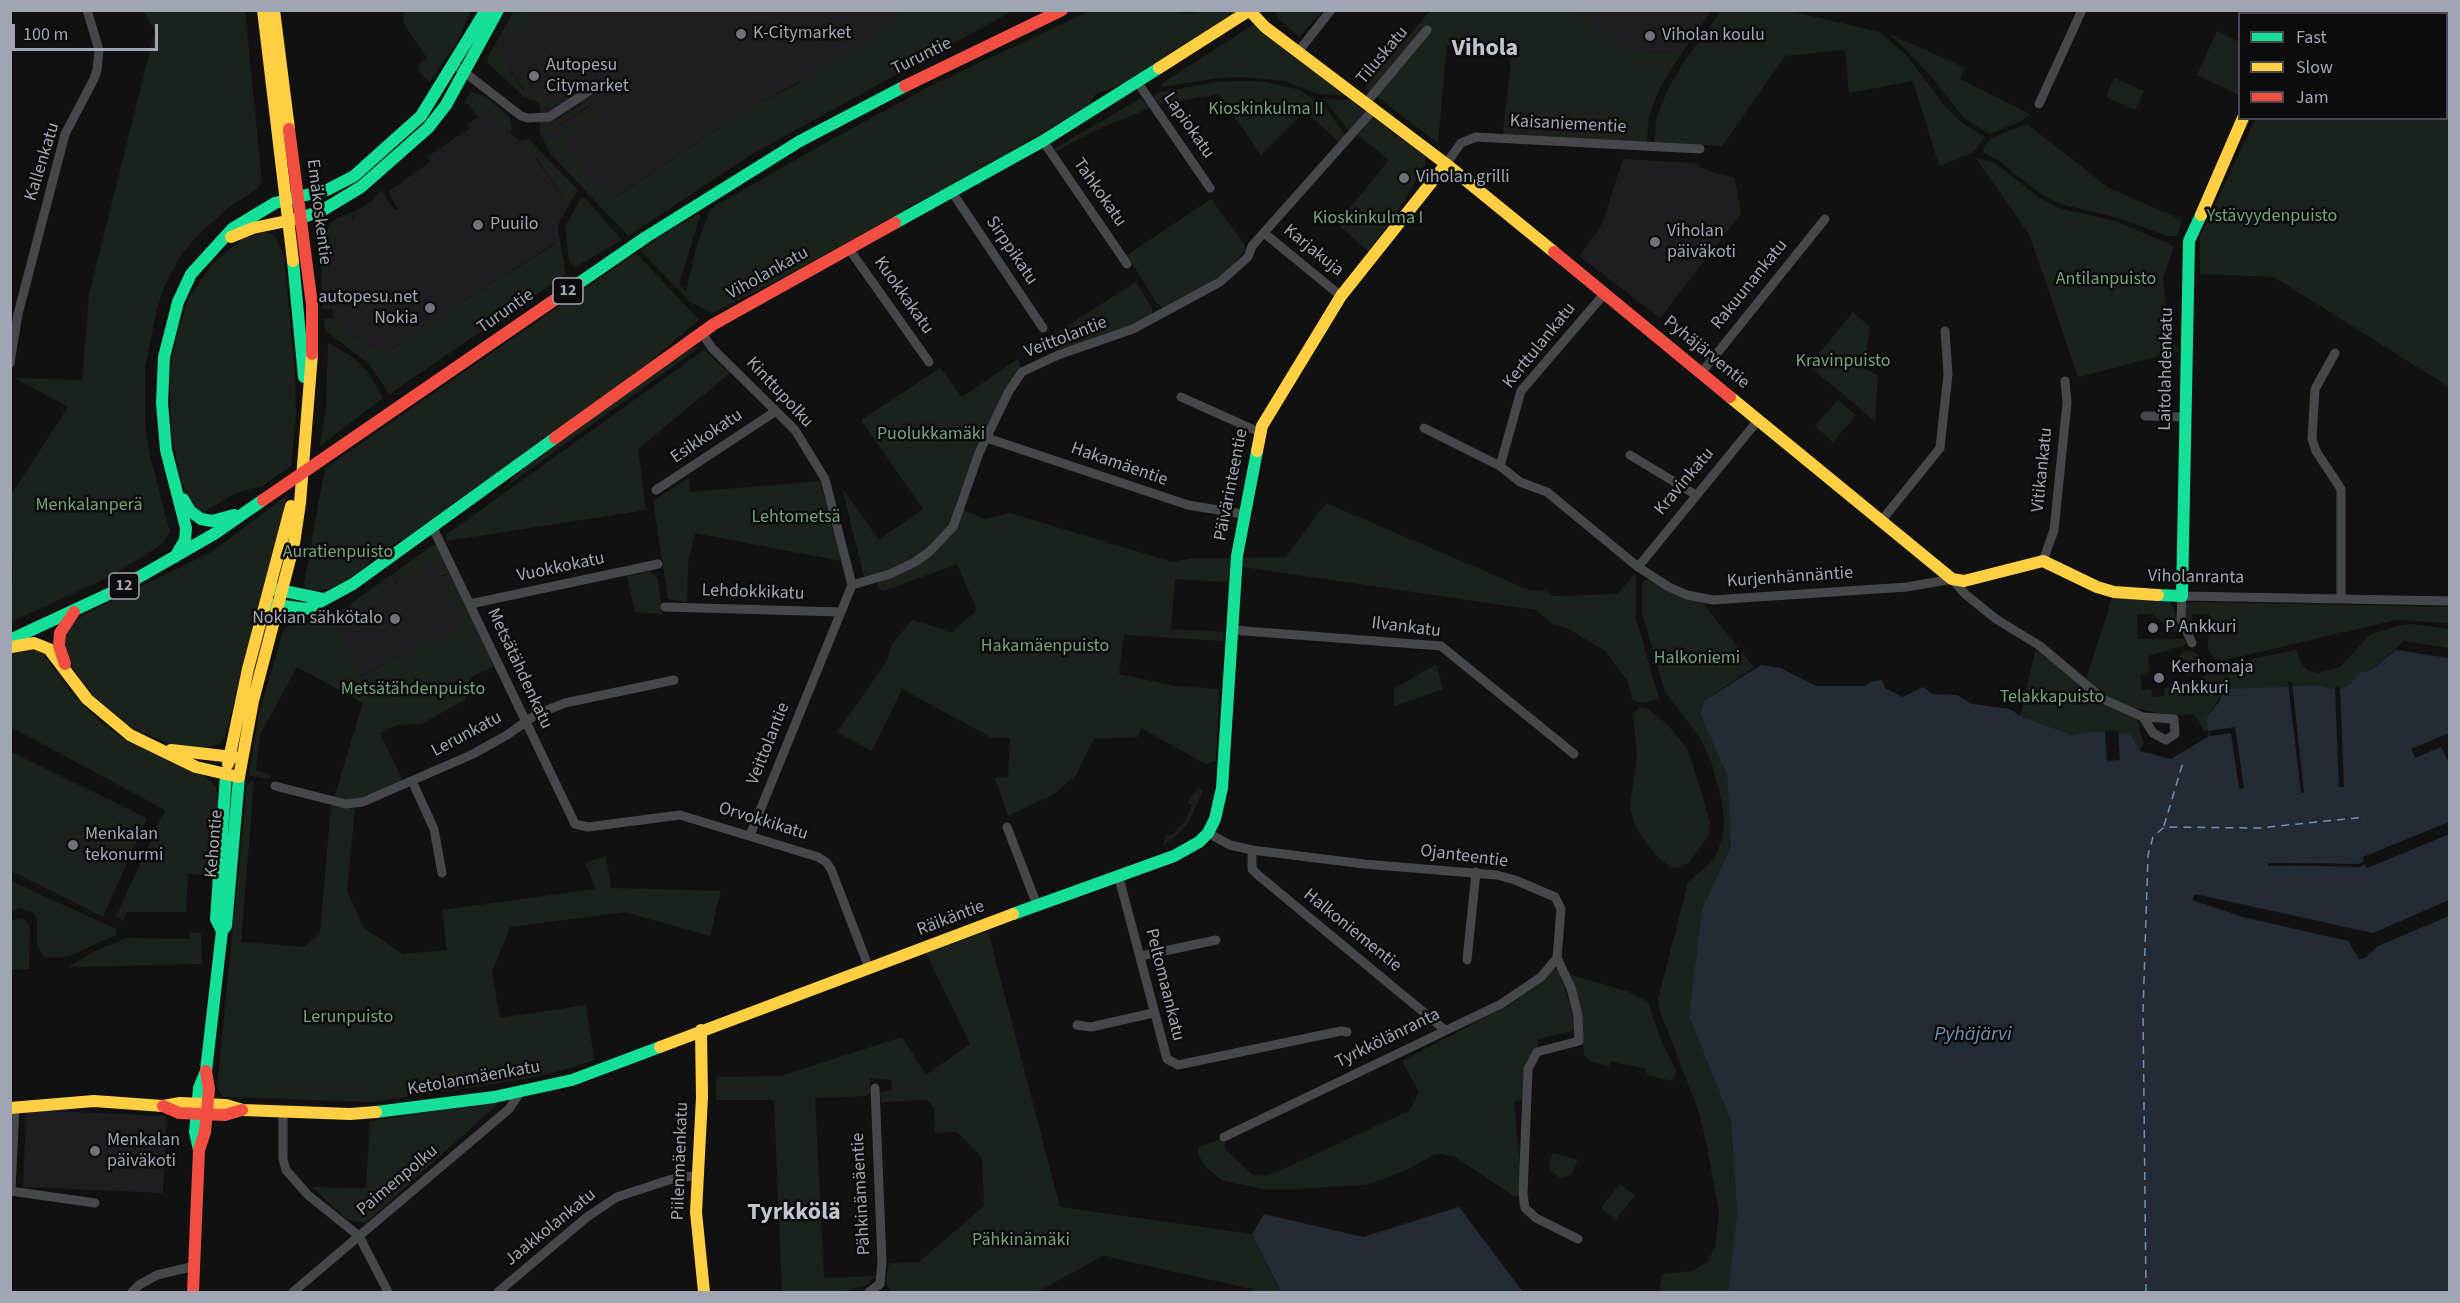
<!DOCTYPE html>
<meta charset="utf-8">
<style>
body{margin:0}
#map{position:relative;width:2460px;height:1303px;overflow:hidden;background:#111112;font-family:"Source Sans 3",sans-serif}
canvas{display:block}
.frame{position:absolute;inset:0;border:12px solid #a1a5b4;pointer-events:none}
.legend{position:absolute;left:2238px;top:12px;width:210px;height:108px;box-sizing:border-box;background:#0c0c0d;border:2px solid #484950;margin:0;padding:8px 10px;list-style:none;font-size:18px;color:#a1a5b4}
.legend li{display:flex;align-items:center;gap:12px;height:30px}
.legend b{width:30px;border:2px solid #484950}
.scale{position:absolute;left:12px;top:24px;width:146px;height:27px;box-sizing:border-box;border:3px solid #a1a5b4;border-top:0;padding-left:8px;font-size:18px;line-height:21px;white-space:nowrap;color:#a1a5b4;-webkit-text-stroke:4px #0c0c0d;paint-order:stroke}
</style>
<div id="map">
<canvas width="2460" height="1303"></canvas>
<div class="frame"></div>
<ul class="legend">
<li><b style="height:8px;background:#16e098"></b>Fast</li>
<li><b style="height:8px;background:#ffcf43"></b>Slow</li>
<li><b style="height:8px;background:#f24e42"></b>Jam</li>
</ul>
<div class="scale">100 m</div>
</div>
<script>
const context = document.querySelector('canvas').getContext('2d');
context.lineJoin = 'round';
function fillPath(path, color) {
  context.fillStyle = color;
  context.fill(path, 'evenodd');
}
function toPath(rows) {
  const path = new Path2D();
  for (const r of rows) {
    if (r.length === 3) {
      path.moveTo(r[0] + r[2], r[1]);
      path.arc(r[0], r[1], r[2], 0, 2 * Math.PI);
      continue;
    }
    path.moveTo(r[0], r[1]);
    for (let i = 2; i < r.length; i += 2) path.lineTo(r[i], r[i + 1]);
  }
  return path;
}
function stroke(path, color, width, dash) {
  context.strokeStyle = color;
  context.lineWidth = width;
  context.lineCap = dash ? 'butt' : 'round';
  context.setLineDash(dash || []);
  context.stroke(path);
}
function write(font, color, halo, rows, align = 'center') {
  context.font = font + ' "Source Sans 3",sans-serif';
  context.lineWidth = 5;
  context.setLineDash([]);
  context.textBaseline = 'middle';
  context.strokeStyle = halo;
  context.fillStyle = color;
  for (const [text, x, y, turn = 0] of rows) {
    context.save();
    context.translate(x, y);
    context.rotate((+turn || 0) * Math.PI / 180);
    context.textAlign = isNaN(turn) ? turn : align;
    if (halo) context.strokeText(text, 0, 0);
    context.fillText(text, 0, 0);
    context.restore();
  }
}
const built = toPath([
 [521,11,908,11,887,22,890,28,806,80,804,77,798,83,751,107,614,198,598,192,565,145,567,136,597,116,594,110,545,143,541,136,590,106,581,103,550,124,540,126,540,109,552,107,574,92,575,85,546,104,524,90,499,53,504,49,502,43,526,12],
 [1578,11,1711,11,1682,53,1633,52,1583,21],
 [489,111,510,133,526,145,564,199,564,214,554,232,555,243,448,311,441,323,412,334,388,351,378,351,338,325,333,318,328,264,341,221,354,219,355,211,371,202,381,190,394,209,398,209,388,192,430,162,427,157,470,128,467,124],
 [1623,159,1694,163,1709,171,1735,178,1741,214,1660,318,1579,256,1601,227],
 [433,562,442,577,450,573,454,581,444,587,463,627,359,677,336,623,341,619,338,611,398,584,391,575,394,573,400,579],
 [26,1110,167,1116,163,1193,23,1187]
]);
const green = toPath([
 [1169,10,1188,14,1204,11,1238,11,1123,84,1096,94,1084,109,1034,138,785,277,713,313,690,302,640,250,670,230,698,214,700,216,679,284,686,292,695,251,710,209,832,139,934,84,1090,11],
 [1274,10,1323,10,1323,11,1299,37,1279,19],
 [1722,10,1790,11,1879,32,1906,55,1945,106,1961,122,1985,137,1972,153,1939,166,1913,81,1849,93,1845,50,1785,56,1722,146,1654,143,1657,116,1668,89,1683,63],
 [143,11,245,11,262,182,259,187,228,208,198,235,181,255,164,287,157,308,145,368,145,422,149,452,170,532,162,544,134,562,98,582,11,622,11,585,13,584,11,495,68,407,15,378,82,380,89,295,155,31],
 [403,11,471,11,457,42,430,82,418,71,419,64,427,58,404,24],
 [514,11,526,12,534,22,502,43,505,49,499,53,523,90,530,86,546,103,575,85,574,92,552,107,540,109,539,103,524,97,489,64,487,58],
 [908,11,1012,11,754,153,628,236,550,153,545,143,593,110,598,116,567,136,571,141,565,145,598,192,606,187,615,198,751,107,798,84,804,77,806,80,890,28,886,23],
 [1430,11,1578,11,1583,21,1633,52,1682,53,1661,86,1649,115,1647,142,1503,134,1512,49,1447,45,1438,143,1364,87],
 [2304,11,2449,11,2449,387,2274,277,2200,274,2200,237,2255,119,2446,118,2446,14,2303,13],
 [1254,24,1294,56,1346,96,1319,94,1284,81,1244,77,1217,78,1163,87,1161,84],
 [2217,31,2239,42,2239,95,2197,75],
 [1890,34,1965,68,1960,79,2030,114,2023,120,1990,134,1964,118,1930,75],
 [2114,78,2144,91,2135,110,2106,97],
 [1244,81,1266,82,1300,90,1326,108,1345,135,1339,142,1305,111,1261,155,1219,94,1159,104,1154,97,1156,93,1217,82],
 [471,91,487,97,510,118,512,128,510,133,489,111,478,117,468,104,464,103],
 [1141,98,1150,108,1098,129,1055,152,1054,149],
 [1324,99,1351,100,1364,112,1349,131],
 [585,102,590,105,541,136,540,126,550,124],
 [1372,117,1425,156,1426,163,1394,218,1368,251,1337,224,1389,160,1358,135],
 [2027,124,2109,188,2182,220,2177,236,2167,236,2116,217,2060,204,2041,194,1998,160,1984,153,1983,149,1991,138],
 [529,139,578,190,564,214,563,197,537,159,520,141],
 [1976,158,1995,163,2038,197,2058,208,2115,221,2174,246,2163,277,2169,337,2179,351,2078,377,2029,234],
 [581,198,585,198,622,240,575,267,569,262,565,227],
 [1211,199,1245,245,1245,250,1227,272,1192,294,1163,308,1157,304,1127,255],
 [355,211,351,221,341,221,328,264,332,309,323,309,321,264,326,230,332,221],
 [557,224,566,274,389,394,369,364,325,330,324,318,333,318,338,325,374,349,389,351,412,334,441,323,448,311,555,244,554,232],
 [265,232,275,236,284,257,295,374,296,416,291,466,261,487,236,493,202,513,189,502,181,481,171,432,170,373,175,340,189,297,214,262,244,238],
 [636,253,699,320,640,370,412,536,377,552,360,573,330,589,310,591,306,588,304,583,325,468],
 [1136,282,1152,308,1152,315,1131,327,1061,349,1058,348,1053,335],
 [1853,312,1870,327,1864,369,1878,375,1875,421,1809,366],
 [328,343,354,358,368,372,383,398,320,446,326,407],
 [700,347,601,418,507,486,515,475,597,415,690,349],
 [704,350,730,373,638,449,646,510,446,541,447,534],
 [1018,359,1022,369,977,450,956,502,951,526,941,537,913,559,889,571,864,577,842,488,879,540,923,509,861,420,940,368,962,397],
 [1838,400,1856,415,1833,442,1815,426],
 [689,478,690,492,820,481,841,561,695,533,688,564,687,602,668,599,653,501],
 [287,495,225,736,220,743,205,749,176,746,132,728,92,695,67,660,65,632,83,615,213,551],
 [1326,503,1529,590,1546,591,1553,596,1617,594,1636,573,1636,618,1659,699,1642,703,1632,700,1628,681,1605,651,1569,629,1553,624,1536,610,1243,567,1244,558,1286,557],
 [961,509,985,519,1010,513,1172,562,1195,558,1230,558,1228,582,1175,579,1171,629,1224,632,1223,641,1124,635,1119,674,1175,686,1219,689,1216,761,1206,764,1141,728,1138,737,1094,739,1076,775,1054,794,1008,816,995,779,998,777,1008,777,1010,738,992,738,902,689,872,751,837,732,887,661,892,644,912,620,952,632,977,610,957,564,883,591,877,586,877,583,932,554],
 [433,545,436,545,450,573,439,576,433,562,400,579,394,573],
 [650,571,658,578,662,614,635,612,627,576],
 [391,575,398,586,356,606,350,604],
 [1646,579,1701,601,1754,667,1704,701,1700,714,1727,775,1731,846,1702,909,1689,1016,1731,1121,1737,1213,1728,1292,1659,1292,1662,1274,1692,1271,1708,1261,1715,1247,1719,1211,1705,1137,1698,1110,1660,1011,1658,999,1688,882,1714,860,1722,839,1724,821,1722,803,1712,764,1700,738,1665,692,1642,613,1642,585],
 [454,581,494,666,471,677,465,700,421,724,398,725,380,733,403,781,364,799,347,801,335,798,335,794,363,703,297,667,260,735,256,770,271,775,269,779,251,776,249,773,259,713,284,629,290,625,319,620,333,615,360,677,463,627,444,587],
 [2112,597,2168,601,2172,605,2180,631,2174,631,2152,614,2137,614,2138,639,2184,639,2187,643,2183,646,2148,656,2150,673,2140,675,2142,690,2151,689,2153,697,2165,696,2164,688,2192,684,2223,665,2296,650,2303,666,2309,671,2318,673,2340,667,2370,635,2397,626,2411,624,2449,629,2449,648,2404,641,2371,670,2358,673,2352,682,2340,690,2315,685,2225,689,2207,717,2209,731,2204,731,2194,714,2173,716,2124,706,2103,695,2086,680],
 [2192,602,2449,607,2449,623,2396,620,2221,661,2215,660,2208,649,2209,614,2192,614,2191,627,2185,620,2186,604],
 [24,646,43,653,73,695,102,723,126,740,204,775,216,787,219,808,210,875,188,874,186,912,126,912,124,921,116,916,165,810,11,727,10,652],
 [2036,648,2101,702,2137,719,2144,744,2140,751,2105,734,2093,731,2072,735,2020,716],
 [2189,663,12],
 [1436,664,1443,689,1394,706,1394,689],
 [1640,707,1647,709,1667,724,1686,747,1692,761,1710,823,1709,835,1689,863,1678,868,1671,867,1657,857,1636,828,1630,807,1637,755,1633,714],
 [11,752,147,818,103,917,11,871],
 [252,781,254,782,241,942,303,947,320,934,331,805,355,809,347,891,364,928,403,954,447,950,442,910,596,889,585,863,606,856,611,888,721,891,710,936,625,912,510,927,492,972,500,1018,586,1005,594,1060,571,1068,520,1080,372,1102,223,1097,217,1088,247,785],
 [1198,788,1203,791,1188,823,1174,838,1163,845,1166,834,1170,836,1185,822,1192,805,1187,803],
 [11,881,116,929,116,935,66,957,44,957,37,946,37,920,34,913,21,908,11,911],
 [23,918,30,927,29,969,11,969,11,920],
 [988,931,1060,1207,1252,1234,1280,1292,1253,1292,1252,1289,1103,1256,1037,1292,891,1292,886,1283,889,1263,919,1262,984,1206,982,1158,957,1132,935,1133,934,1107,927,1100,881,1102,880,1092,892,1090,891,1080,870,1078,870,1092,866,1096,815,1098,824,1278,875,1276,867,1285,843,1292,782,1292,774,1100,716,1100,716,1077,781,1076,902,1037,926,1075,970,1044,926,953],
 [190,932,201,933,202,964,68,967,93,952,127,938,190,939],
 [1554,969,1559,971,1575,1020,1573,1031,1538,1039,1538,1048,1527,1062,1527,1099,1514,1102,1523,1194,1514,1196,1455,1157,1442,1154,1434,1155,1406,1170,1366,1185,1295,1189,1262,1189,1221,1180,1207,1168,1199,1156,1198,1148,1224,1137,1226,1150,1253,1175,1268,1176,1409,1111,1419,1092,1402,1061,1507,1006,1537,985],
 [1568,974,1629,992,1648,1002,1661,1041,1676,1069,1673,1081,1646,1075,1646,1069,1610,1061,1609,1066,1590,1061,1584,1055,1581,1016],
 [501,1101,366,1223,348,1220,312,1187,366,1188,370,1121],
 [1553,1153,1578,1160,1571,1175,1560,1178,1550,1170,1549,1164],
 [1620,1184,1635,1196,1615,1220,1601,1208]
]);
const water = toPath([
 [2396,650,2449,658,2449,733,2411,749,2415,758,2441,747,2449,763,2449,822,2363,857,2365,862,2359,864,2268,863,2268,865,2360,867,2365,864,2367,868,2449,834,2449,900,2373,933,2195,894,2192,900,2243,917,2348,941,2359,959,2365,958,2378,946,2449,916,2449,1292,1728,1292,1737,1213,1731,1121,1689,1016,1702,909,1731,846,1727,775,1700,714,1704,701,1761,665,1781,668,1816,686,1865,686,1870,682,1882,680,1885,688,1903,697,1923,687,1933,694,1957,695,1972,704,2010,709,2020,716,2072,735,2093,731,2130,734,2140,751,2171,759,2209,736,2206,717,2219,702,2225,689,2315,685,2340,690,2352,682,2358,673,2371,670],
 [1459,1207,1523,1292,1281,1292,1252,1234,1264,1214,1363,1237]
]);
const pier = toPath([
 [2288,682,2292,682,2304,793,2301,793],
 [2340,686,2344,787,2339,787,2335,690,2336,687],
 [2235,727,2244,788,2239,789,2231,733,2210,736,2209,731],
 [2105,731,2118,731,2120,760,2107,761],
 [2449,822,2450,825,2367,859,2367,862,2449,831,2449,834,2367,868,2365,864,2268,866,2268,863,2359,864,2364,861,2363,858]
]);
const ferry = toPath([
 [2164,826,2184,759],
 [2146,1292,2143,1012,2148,855,2153,837,2164,827,2259,828,2365,817]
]);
const street = toPath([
 [1298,52,1331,10],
 [459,68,521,116,528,118,549,117,589,91],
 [1138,83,1210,188],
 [1365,104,1427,30],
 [2039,104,2082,10],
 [1043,141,1127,264],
 [1446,164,1461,143,1476,137,1700,149],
 [952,192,1043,328],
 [1264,233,1341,296],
 [849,249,929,362],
 [701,332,712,348,795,430,825,479,852,585],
 [2335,353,2315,389,2312,439,2316,451,2341,489,2341,599],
 [10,363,18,314,65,134,94,79,97,70,99,50,87,10],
 [1702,372,1825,219],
 [1181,397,1259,432],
 [2145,416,2184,417],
 [1424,428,1500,466,1520,482,1547,492,1638,567,1669,587,1687,595,1713,600,1907,587,1952,579,1965,594,1996,619,2040,646,2103,699,2143,717,2174,719,2175,734,2166,740,2153,733,2143,717],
 [987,438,1188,505,1243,514],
 [1630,455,1696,495],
 [1500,466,1521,391,1605,293],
 [656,490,776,411],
 [1882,520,1940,448,1948,374,1945,331],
 [433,528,575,824,588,827,680,815,818,857,826,862,831,869,869,968],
 [2043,561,2054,530,2067,403,2065,381],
 [1638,567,1759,419],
 [470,604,658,564],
 [665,607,840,612],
 [1232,630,1441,646,1574,754],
 [2192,643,2181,619,2182,596,2450,601],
 [412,781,434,829,442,873],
 [275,786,346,804,363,802,473,754,507,735,537,714,565,703,674,680],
 [1007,827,1037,905],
 [1208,833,1230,845,1252,850,1364,864,1497,875,1515,880,1555,897,1561,909,1557,958,1571,988,1578,1015,1579,1041,1537,1052,1528,1069,1523,1194,1525,1208,1536,1218,1578,1239],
 [750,835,852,585,890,574,915,562,929,552,953,527,979,453,1009,391,1022,372,1058,355,1133,329,1220,282,1248,257,1252,246,1373,110],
 [1252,850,1252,869,1258,875,1445,1030],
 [1119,878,1167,1059,1178,1065,1341,1031,1347,1032],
 [1141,956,1216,940],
 [1467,960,1476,872],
 [1077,1025,1091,1027,1153,1013],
 [283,1111,283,1159,286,1170,308,1195,359,1236,388,1292],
 [1224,1137,1501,1004,1541,977,1557,958],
 [11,1190,15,1107],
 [10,1191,95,1203],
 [132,1292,139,1285,157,1275,195,1266],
 [293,1292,509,1109,521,1091],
 [498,1292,587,1217,617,1197,669,1180,697,1175],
 [869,1292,880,1284,882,1262,875,1088]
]);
const fast = toPath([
 [298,197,327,190,354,176,421,116,486,10],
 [301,218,323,210,361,187,428,128,446,105,498,10],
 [895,223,1043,141,1159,68],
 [293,261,304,377],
 [566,292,646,237,800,141,905,86],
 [183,499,190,511,201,519,212,521,234,515],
 [175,557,185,540,186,528,166,450,162,403,164,357,178,302,191,274,232,229,275,203,298,197],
 [274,589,323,599],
 [2158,595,2182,596,2189,241,2201,215],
 [268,604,307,609,353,584,555,438],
 [10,640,113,592,214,534,263,500],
 [1013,914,1174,856,1199,842,1208,833,1215,819,1222,788,1237,556,1257,451],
 [222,931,216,919,226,775],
 [376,1112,494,1097,572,1080,660,1047],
 [199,1150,195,1132,199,1088,206,1071,222,931,226,926,239,777]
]);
const slow = toPath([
 [263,10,293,261],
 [274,10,289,129],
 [1250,11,1265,27,1446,164,1554,252],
 [2292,14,2293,10],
 [1159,68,1250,10],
 [2201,215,2243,118],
 [231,237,253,228,301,218],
 [1730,397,1952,579,1964,581,2043,561,2097,587,2114,592,2158,595],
 [1257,451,1262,426,1341,296,1446,164],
 [11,647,34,643,49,649,87,699,130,735,196,767,239,777],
 [171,750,242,758],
 [228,764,248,669,291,506],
 [239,777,253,701,294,544,300,503,312,354],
 [701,1030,702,1097,696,1212,704,1292],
 [660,1047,1013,914],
 [10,1108,94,1101,163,1106,180,1103,226,1105,243,1110,350,1114,376,1112]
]);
const jam = toPath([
 [905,86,1062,10],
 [289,129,312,305,312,354],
 [1554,252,1730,397],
 [555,438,714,324,895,223],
 [263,500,566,292],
 [65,664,59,646,60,633,74,612],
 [163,1106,179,1113,225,1115,242,1110],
 [193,1292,199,1150,205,1132,209,1089,206,1071]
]);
const markers = [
 [741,34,6,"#6f717b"],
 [1650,36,6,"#6f717b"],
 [534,76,6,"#6f717b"],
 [1404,178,6,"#6f717b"],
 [478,225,6,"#6f717b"],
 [1655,242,6,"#6f717b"],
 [430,308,6,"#6f717b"],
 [395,619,6,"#6f717b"],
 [2153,628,6,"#6f717b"],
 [2159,678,6,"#6f717b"],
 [73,845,6,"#6f717b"],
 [95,1151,6,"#6f717b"]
];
const shields = [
 [568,291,30],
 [124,586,30]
];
const shieldNames = [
 ["12",568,291],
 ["12",124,586]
];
const poiNames = [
 ["K-Citymarket",753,34],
 ["Viholan koulu",1662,36],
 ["Autopesu",546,66],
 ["Citymarket",546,87],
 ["Viholan grilli",1416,178],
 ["Puuilo",490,225],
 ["Viholan",1667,232],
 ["päiväkoti",1667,253],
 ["autopesu.net",418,298,"right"],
 ["Nokia",418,319,"right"],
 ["Nokian sähkötalo",383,619,"right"],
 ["P Ankkuri",2165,628],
 ["Kerhomaja",2171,668],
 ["Ankkuri",2171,689],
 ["Menkalan",85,835],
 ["tekonurmi",85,856],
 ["Menkalan",107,1141],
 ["päiväkoti",107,1162]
];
const streetNames = [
 ["Tiluskatu",1383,56,-50],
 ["Turuntie",922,57,-26],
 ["Kaisaniementie",1568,125,3],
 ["Lapiokatu",1188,126,55],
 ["Kallenkatu",43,162,-73],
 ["Tahkokatu",1099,193,55],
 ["Emäkoskentie",318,212,83],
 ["Sirppikatu",1011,251,56],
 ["Karjakuja",1313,251,39],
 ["Viholankatu",768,274,-29],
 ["Rakuunankatu",1750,285,-51],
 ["Kuokkakatu",903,296,55],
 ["Turuntie",506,312,-35],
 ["Veittolantie",1066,338,-21],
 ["Kerttulankatu",1540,346,-51],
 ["Pyhäjärventie",1706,353,39],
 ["Laitolahdenkatu",2167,369,-89],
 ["Kinttupolku",779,393,47],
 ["Esikkokatu",707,437,-34],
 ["Hakamäentie",1119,465,19],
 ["Vitikankatu",2043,470,-84],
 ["Kravinkatu",1685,482,-50],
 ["Päivärinteentie",1232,485,-79],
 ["Vuokkokatu",561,568,-12],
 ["Kurjenhännäntie",1790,578,-4],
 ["Viholanranta",2196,578,1],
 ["Lehdokkikatu",753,593,2],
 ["Ilvankatu",1406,628,7],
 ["Metsätähdenkatu",519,669,65],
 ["Lerunkatu",467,735,-28],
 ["Veittolantie",769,744,-68],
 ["Orvokkikatu",763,822,17],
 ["Kehontie",215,844,-85],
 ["Ojanteentie",1464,857,7],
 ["Räikäntie",951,919,-21],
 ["Halkoniementie",1352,931,39],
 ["Peltomaankatu",1164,985,76],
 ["Tyrkkölänranta",1388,1039,-26],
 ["Ketolanmäenkatu",474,1079,-10],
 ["Piilenmäenkatu",681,1161,-88],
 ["Paimenpolku",398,1181,-40],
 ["Pähkinämäentie",862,1194,-93],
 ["Jaakkolankatu",551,1228,-39]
];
const parkNames = [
 ["Kioskinkulma II",1266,110],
 ["Ystävyydenpuisto",2272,217],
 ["Kioskinkulma I",1368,219],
 ["Antilanpuisto",2106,280],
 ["Kravinpuisto",1843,362],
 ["Puolukkamäki",931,435],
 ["Menkalanperä",89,506],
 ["Lehtometsä",796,518],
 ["Auratienpuisto",338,553],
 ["Hakamäenpuisto",1045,647],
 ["Halkoniemi",1697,659],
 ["Metsätähdenpuisto",413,690],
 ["Telakkapuisto",2052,698],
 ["Lerunpuisto",348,1018],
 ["Pähkinämäki",1021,1241]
];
const waterNames = [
 ["Pyhäjärvi",1973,1036]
];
const districtNames = [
 ["Vihola",1485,50],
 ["Tyrkkölä",794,1214]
];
fillPath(built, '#1e1e20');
fillPath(green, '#1b221c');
fillPath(water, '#242b34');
fillPath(pier, '#111112');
stroke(ferry, '#7491b3', 1.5, [8, 6]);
stroke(street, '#45474b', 9);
stroke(fast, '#16e098', 12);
stroke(slow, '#ffcf43', 12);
stroke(jam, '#f24e42', 12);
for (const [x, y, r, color] of markers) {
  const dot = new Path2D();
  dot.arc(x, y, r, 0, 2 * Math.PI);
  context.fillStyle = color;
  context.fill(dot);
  stroke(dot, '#0c0c0d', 2);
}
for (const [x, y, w] of shields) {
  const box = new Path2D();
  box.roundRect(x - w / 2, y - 13, w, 26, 4.5);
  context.fillStyle = '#0c0c0d';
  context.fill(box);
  stroke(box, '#a1a5b4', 1.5);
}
write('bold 16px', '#a1a5b4', null, shieldNames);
write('18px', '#a1a5b4', '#0c0c0d', poiNames, 'left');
write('18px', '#a1a5b4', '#0c0c0d', streetNames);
write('18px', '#75a27c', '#0c0c0d', parkNames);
write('italic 20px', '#7491b3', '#0c0c0d', waterNames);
write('bold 24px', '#c2c5d0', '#0c0c0d', districtNames);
</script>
